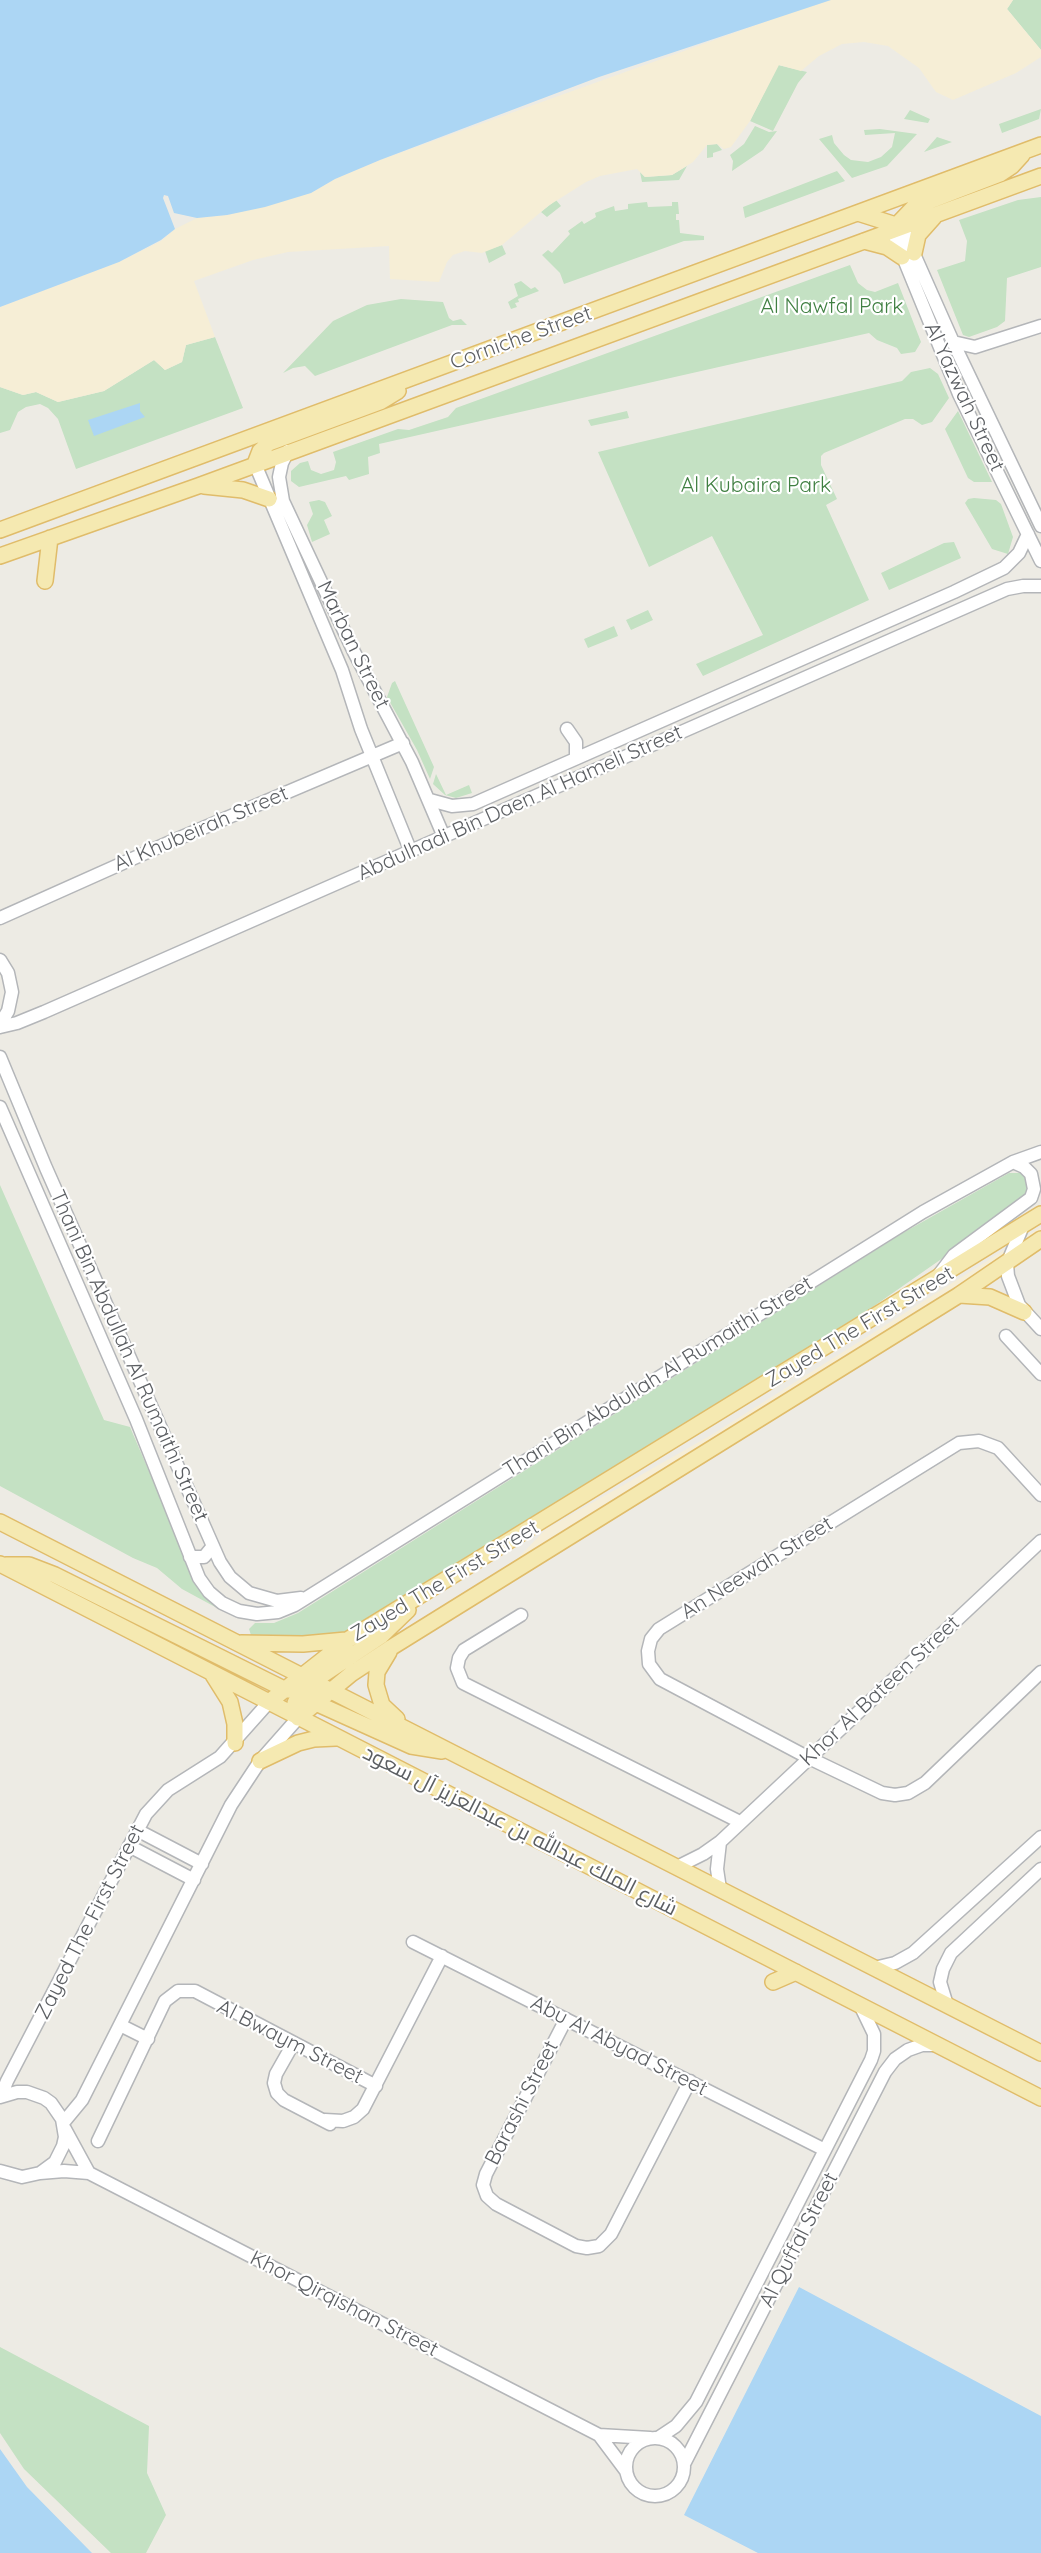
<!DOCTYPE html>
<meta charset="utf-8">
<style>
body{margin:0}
canvas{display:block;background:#edebe4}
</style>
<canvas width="1041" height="2553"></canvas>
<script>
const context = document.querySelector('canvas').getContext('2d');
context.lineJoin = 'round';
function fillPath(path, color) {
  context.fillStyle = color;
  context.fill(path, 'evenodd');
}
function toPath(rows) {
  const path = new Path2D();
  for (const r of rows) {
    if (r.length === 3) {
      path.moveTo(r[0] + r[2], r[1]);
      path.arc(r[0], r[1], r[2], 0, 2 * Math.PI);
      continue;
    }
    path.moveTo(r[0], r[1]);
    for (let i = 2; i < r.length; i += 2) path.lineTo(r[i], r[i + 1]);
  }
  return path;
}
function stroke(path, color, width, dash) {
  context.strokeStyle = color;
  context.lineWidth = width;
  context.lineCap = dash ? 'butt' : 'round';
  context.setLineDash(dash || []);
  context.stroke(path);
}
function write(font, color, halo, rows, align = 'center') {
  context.font = font + ' Quicksand,Cairo,sans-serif';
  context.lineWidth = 4.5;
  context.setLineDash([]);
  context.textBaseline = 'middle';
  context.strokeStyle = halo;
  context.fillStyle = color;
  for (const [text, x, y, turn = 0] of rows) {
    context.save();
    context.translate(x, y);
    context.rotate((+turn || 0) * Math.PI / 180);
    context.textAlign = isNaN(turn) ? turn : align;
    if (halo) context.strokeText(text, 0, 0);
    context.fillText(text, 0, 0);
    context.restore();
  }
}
const green = toPath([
 [1013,0,1041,0,1041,50,1007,9],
 [778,65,807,72,798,83,773,131,750,121],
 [1041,109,1039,119,1002,133,999,124],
 [910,110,930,119,928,123,904,119],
 [755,126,769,132,777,131,763,150,732,171,733,161,730,155,744,144],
 [880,129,917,134,887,166,852,178,819,139,832,135,834,143,844,155,851,160,868,162,881,157,892,147,895,133,865,135,864,130],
 [937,137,952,142,924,152],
 [717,144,722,150,713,153,713,157,707,158,707,145],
 [687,166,679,180,642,182,640,172,645,177,672,175],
 [837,171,845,181,745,218,743,207],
 [1041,197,1041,267,1007,278,1005,321,997,327,969,337,963,335,937,270,965,261,967,241,959,220,1018,200],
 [556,200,561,206,547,217,541,212],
 [647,202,648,207,672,206,672,202,678,202,679,214,676,214,676,220,679,220,680,233,704,236,704,240,684,241,564,284,560,273,542,255,548,250,552,253,570,234,568,231,582,221,584,224,596,217,595,213,614,206,615,211,628,209,628,204],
 [502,245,506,254,489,263,485,251],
 [850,265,858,283,867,290,875,292,898,283,921,342,915,352,901,354,897,348,877,340,869,333,379,444,380,453,368,457,369,474,349,480,346,476,299,487,291,481,291,471,300,463,308,461,311,470,321,474,334,470,336,462,333,452,398,429,409,430,448,417,456,408],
 [521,281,531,289,535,287,539,291,518,299,519,302,515,303,517,307,511,309,508,302,518,296,514,284],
 [401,299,443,302,449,318,453,321,461,319,467,325,452,325,315,376,305,366,293,368,283,373,333,321,367,305],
 [215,337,243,408,76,469,58,419,48,408,40,404,26,407,18,412,10,430,0,433,0,387,23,395,36,392,58,402,104,391,154,360,165,370,182,362,186,345],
 [930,368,938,374,949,398,932,422,922,425,913,419,905,419,824,453,821,456,821,465,837,499,826,505,869,600,703,676,696,664,763,635,712,536,649,567,598,452,902,381,911,372],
 [627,411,629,418,591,426,588,420],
 [958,411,992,482,974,482,968,478,945,429],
 [974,498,996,500,1001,504,1013,537,1008,554,992,549,965,503,968,499],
 [319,500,325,502,332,516,324,520,330,534,312,542,307,525,313,514,309,502],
 [954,542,961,558,889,590,881,573,944,543],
 [648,610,653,620,631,630,626,620],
 [614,626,618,636,588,648,584,639],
 [395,681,434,767,430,779,417,750,387,697,392,683],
 [436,774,446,795,469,785,472,793,456,798,445,795,433,784],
 [1009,1173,1022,1173,1029,1180,1030,1190,1026,1200,801,1357,340,1635,264,1638,251,1635,249,1629,255,1623,274,1623,298,1613,901,1234],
 [0,1185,104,1420,130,1427,196,1581,217,1608,182,1589,157,1568,133,1558,0,1486],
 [0,2347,149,2426,147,2473,166,2515,146,2553,111,2553,24,2469,0,2433]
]);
const sand = toPath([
 [826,0,1013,0,1007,9,1041,50,1041,57,1016,73,953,100,936,92,919,68,888,46,864,42,842,44,819,56,801,71,779,65,750,121,731,147,724,149,717,144,707,145,693,162,672,175,645,177,637,169,600,176,586,182,548,206,502,245,482,253,465,251,453,255,447,262,439,282,390,279,389,246,288,252,253,260,194,281,215,337,186,345,182,362,165,370,154,360,104,391,58,402,36,392,23,395,0,387,0,307,119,262,161,241,175,229,197,218,227,215,311,193,335,179,380,160],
 [1041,1227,1041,1234,1024,1246,347,1670,345,1667,515,1561,546,1529,713,1434]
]);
const water = toPath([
 [0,0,831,0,599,77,380,160,335,179,311,193,265,207,227,215,197,218,174,213,168,196,164,195,163,198,175,229,161,240,119,262,0,307],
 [140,403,140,411,145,417,94,436,88,420],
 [799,2287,1041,2416,1041,2553,758,2553,684,2515],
 [0,2449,27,2487,92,2553,0,2553]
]);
const minor = toPath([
 [902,227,953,342,1041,526],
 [892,230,959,394,1041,561],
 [953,342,975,347,1041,326],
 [288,451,282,463,279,477,283,501,354,652,412,762,444,837],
 [255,464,342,670,361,729,411,852],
 [567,729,576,742,576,758],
 [430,800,452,806,473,804,954,592,1004,568,1019,553,1028,534],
 [0,918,170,842,403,743],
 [0,960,8,973,12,992,8,1011,0,1024],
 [0,1027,17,1023,44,1012,1007,589,1023,586,1041,586],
 [0,1057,46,1168,220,1562,230,1577,249,1593,277,1601,301,1598],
 [0,1107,136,1419,199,1578,209,1592,222,1603,239,1611,257,1614,278,1612,295,1605,923,1212,1013,1162,1041,1152],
 [1022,1228,1007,1264,1008,1276,1019,1305,1041,1329],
 [938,1276,954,1255,1031,1198,1034,1189,1031,1174,1024,1167,1013,1162],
 [1006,1336,1041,1374],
 [1041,1495,998,1448,979,1441,959,1443,659,1629,651,1639,648,1651,649,1664,660,1679,809,1758,882,1793,895,1795,908,1793,925,1783,1041,1672],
 [190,1557,204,1557,213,1546],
 [521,1615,464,1650,459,1658,457,1668,463,1683,740,1822],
 [137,1830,202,1864],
 [720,1842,717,1869,720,1889],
 [129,1846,194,1880],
 [677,1867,703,1854,720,1842,1041,1541],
 [413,1942,825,2150],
 [874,1968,895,1963,913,1953,1041,1837],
 [947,2005,940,1982,943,1969,951,1953,1041,1869],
 [566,2019,486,2174,483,2185,487,2196,496,2204,576,2246,587,2248,599,2246,611,2234,690,2081],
 [120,2025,148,2039],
 [293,2044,276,2074,274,2083,277,2093,284,2100,330,2124],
 [1,2096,7,2081,146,1814,168,1790,220,1757,269,1702],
 [0,2097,17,2092,27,2092,44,2098,51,2103,62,2119,65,2137,63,2146,55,2162,40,2173,22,2177,0,2171],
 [325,2120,343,2121,354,2117,363,2109,442,1956],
 [63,2123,82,2100,231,1805,260,1761,298,1718],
 [65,2129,89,2173],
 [98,2141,165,2001,178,1991,195,1991,376,2086],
 [40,2173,64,2171,89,2173,599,2435,650,2438],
 [599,2435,626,2471],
 [655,2467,29],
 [658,2438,676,2426,696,2402,871,2060,874,2051,874,2034,860,2005],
 [684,2464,885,2072,895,2059,908,2050,922,2045,937,2045]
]);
const major = toPath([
 [858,213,902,227],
 [892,230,914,207,1000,174,1012,166,1022,155],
 [864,241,887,247,902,257],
 [914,253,918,235,934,217],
 [255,464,260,451,269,443,380,402,398,391],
 [204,486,243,490,269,499],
 [0,530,1041,145],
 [0,556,198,486,1041,176],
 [45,581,50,538],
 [959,1295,990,1297,1024,1312],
 [0,1522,1041,2053],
 [0,1564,1041,2098],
 [6,1565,29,1565,55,1575,284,1689,307,1694,331,1691],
 [241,1643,303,1644,346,1640],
 [389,1652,377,1672,376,1685,382,1705,397,1719],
 [213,1675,230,1702,235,1724,235,1743],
 [309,1700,411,1746,442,1751],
 [269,1702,349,1639,1041,1214],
 [298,1718,351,1674,392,1647,959,1295,1041,1239],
 [298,1718,295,1703,303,1688,381,1636,408,1610],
 [260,1761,298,1743,314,1739,336,1738],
 [773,1982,796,1972]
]);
const parkNames = [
 ["Al Nawfal Park",832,307],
 ["Al Kubaira Park",756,486]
];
const streetNames = [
 ["Corniche Street",521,338,-20],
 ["Al Yazwah Street",964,397,65],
 ["Marban Street",353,645,64],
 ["Abdulhadi Bin Daen Al Hameli Street",520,803,-24],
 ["Al Khubeirah Street",201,829,-23],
 ["Zayed The First Street",860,1327,-31],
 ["Thani Bin Abdullah Al Rumaithi Street",129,1356,66],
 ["Thani Bin Abdullah Al Rumaithi Street",658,1377,-32],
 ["An Neewah Street",757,1568,-32],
 ["Zayed The First Street",445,1581,-31],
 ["Khor Al Bateen Street",880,1691,-43],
 ["شارع الملك عبدالله بن عبدالعزيز آل سعود",520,1831,27],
 ["Zayed The First Street",90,1922,-63],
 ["Al Bwaym Street",290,2042,27],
 ["Abu Al Abyad Street",619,2046,27],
 ["Barashi Street",522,2103,-63],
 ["Al Quffal Street",799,2240,-63],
 ["Khor Qirqishan Street",344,2304,27]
];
fillPath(green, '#c4e1c3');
fillPath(sand, '#f6eed6');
fillPath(water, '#acd6f4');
stroke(minor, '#b4b6b9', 15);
stroke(major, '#e0bc6a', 18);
stroke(minor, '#fff', 12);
stroke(major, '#f5e9b1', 15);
write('21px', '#3f7f41', '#fff', parkNames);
write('21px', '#5c5f63', '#fff', streetNames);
</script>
